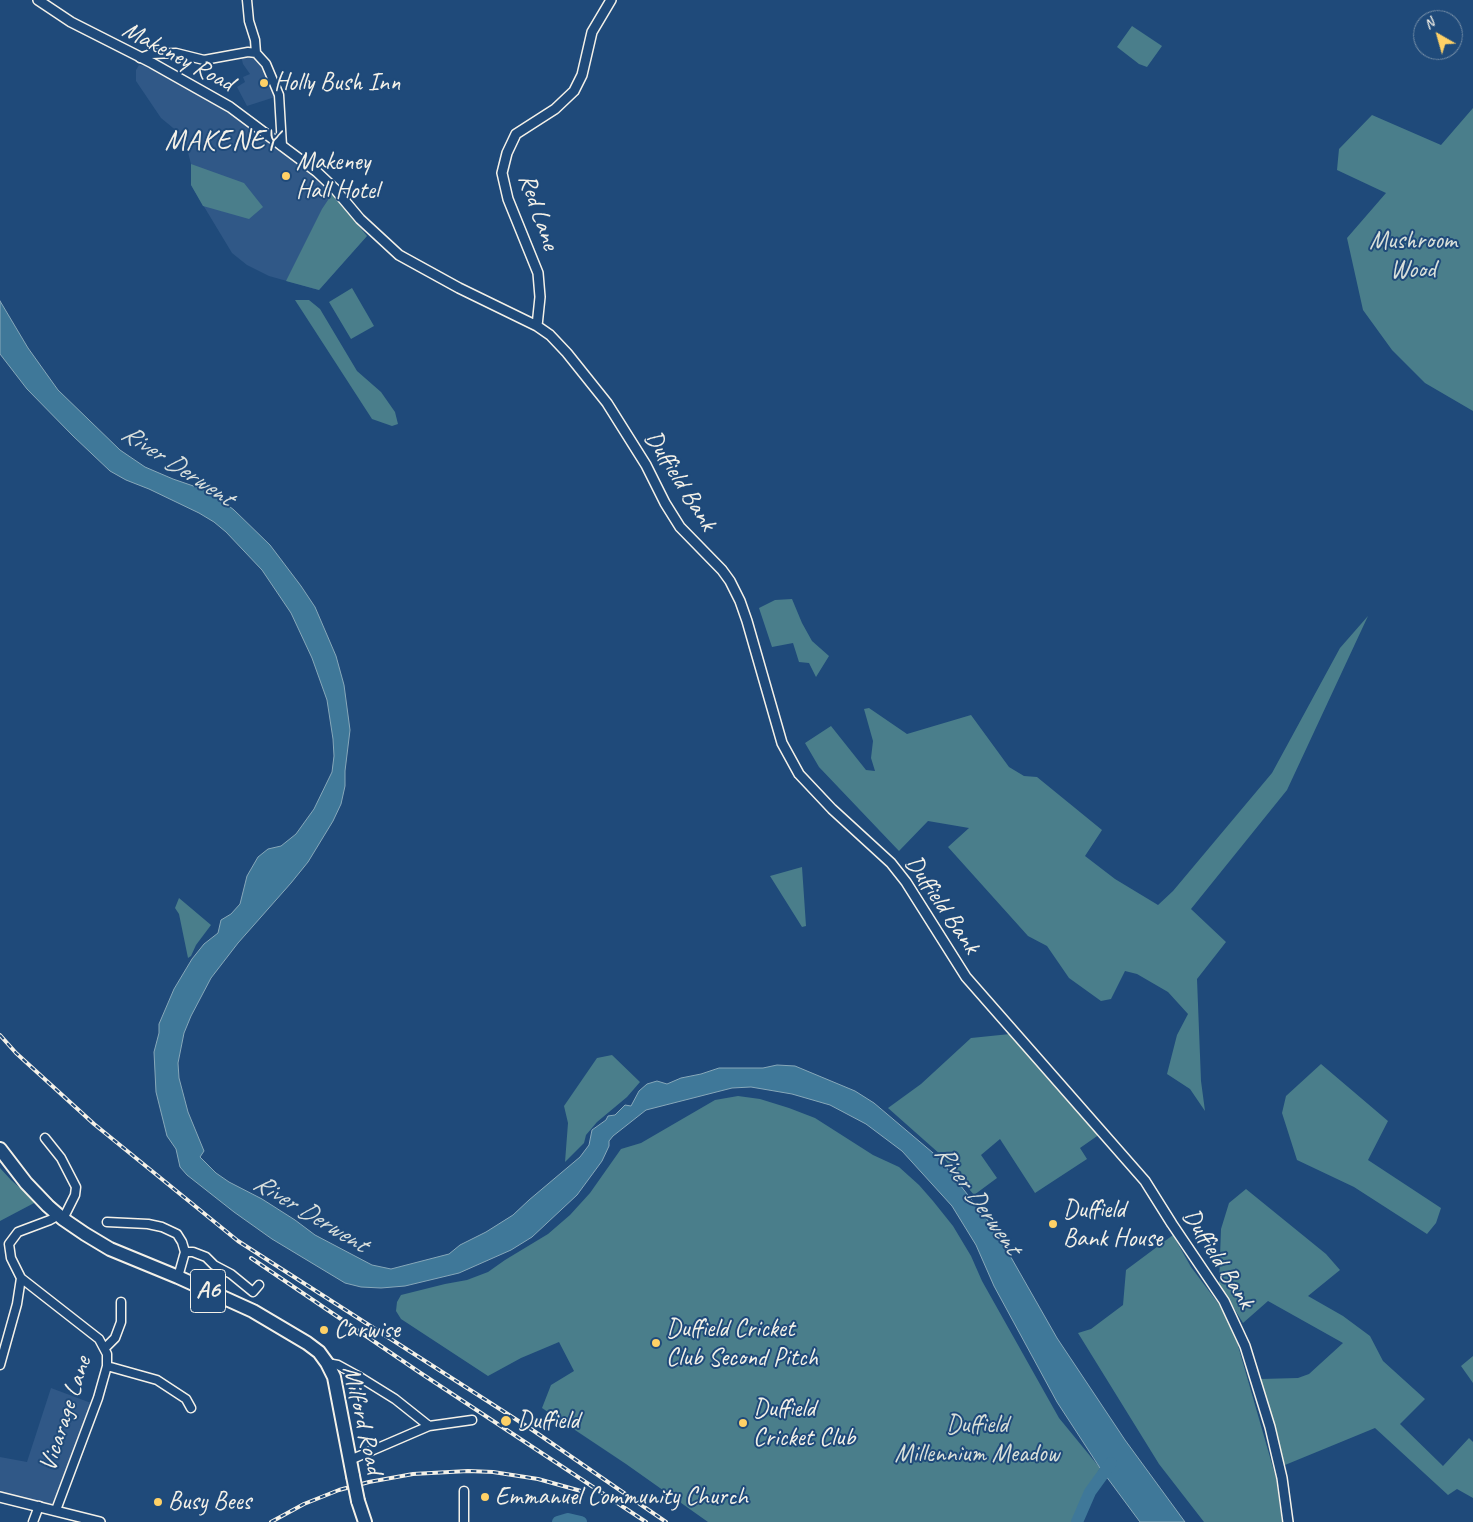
<!DOCTYPE html>
<style>
body{margin:0}
#map{position:relative;width:1473px;height:1522px;overflow:hidden;background:#1f4a7a;font-family:Caveat,sans-serif}
canvas{display:block}
.north{position:absolute;left:1413px;top:10px;width:50px;height:50px;box-sizing:border-box;background:#1f4a7a;border:1px solid #748da6;border-radius:50%;rotate:322deg;font-size:14px;font-weight:700;line-height:20px;text-align:center;color:#f4f1e8}
.north::after{content:'';display:block;margin:auto;width:18px;height:22px;background:#ffd166;clip-path:polygon(50% 0,100% 100%,50% 72%,0 100%)}
</style>
<div id="map">
<canvas width="1473" height="1522"></canvas>
<div class="north">N</div>
</div>
<script>
const context = document.querySelector('canvas').getContext('2d');
context.lineJoin = 'round';
function fillPath(path, color) {
  context.fillStyle = color;
  context.fill(path, 'evenodd');
}
function toPath(rows) {
  const path = new Path2D();
  for (const r of rows) {
    path.moveTo(r[0], r[1]);
    for (let i = 2; i < r.length; i += 2) path.lineTo(r[i], r[i + 1]);
  }
  return path;
}
function stroke(path, color, width, dash) {
  context.strokeStyle = color;
  context.lineWidth = width;
  context.lineCap = dash ? 'butt' : 'round';
  context.setLineDash(dash || []);
  context.stroke(path);
}
function write(font, color, halo, rows, align = 'center') {
  context.font = font + ' Caveat,sans-serif';
  context.lineWidth = 4;
  context.setLineDash([]);
  context.textBaseline = 'middle';
  context.strokeStyle = halo;
  context.fillStyle = color;
  for (const [text, x, y, turn = 0] of rows) {
    context.save();
    context.translate(x, y);
    context.rotate((+turn || 0) * Math.PI / 180);
    context.textAlign = isNaN(turn) ? turn : align;
    if (halo) context.strokeText(text, 0, 0);
    context.fillText(text, 0, 0);
    context.restore();
  }
}
const built = toPath([
 [252,55,261,61,275,97,247,106,237,87,245,82,243,77,250,74,243,64,241,56],
 [139,65,145,66,162,73,203,96,247,123,322,182,367,236,319,290,269,276,247,265,232,253,191,185,191,164,184,137,161,118,136,81,136,70],
 [51,1388,91,1403,53,1504,0,1493,0,1457,27,1462]
]);
const green = toPath([
 [1132,26,1162,46,1147,67,1139,64,1117,47],
 [1473,108,1473,411,1425,383,1392,350,1363,310,1347,238,1386,193,1337,170,1339,149,1372,115,1441,145],
 [191,164,244,183,263,207,249,219,203,206,191,185],
 [332,194,367,236,319,290,286,281,322,209],
 [352,288,374,326,351,339,329,302],
 [295,300,309,300,320,309,357,371,381,392,395,412,398,424,392,426,372,419],
 [792,599,802,623,812,641,829,656,816,677,809,663,799,662,793,643,772,647,759,608,775,600],
 [1368,616,1287,790,1191,909,1226,942,1197,979,1201,1081,1205,1111,1190,1089,1167,1074,1177,1035,1188,1014,1168,992,1137,974,1125,971,1111,999,1101,1001,1069,978,1047,946,1028,936,948,847,969,828,928,821,899,851,819,767,805,743,831,726,866,770,875,771,871,758,873,741,864,709,869,708,907,734,971,715,1009,767,1024,776,1037,777,1102,830,1085,856,1115,879,1158,905,1173,891,1272,773,1340,648],
 [802,867,806,926,802,927,770,876],
 [179,898,211,925,196,945,191,956,188,958,179,914,175,908],
 [1010,1034,1100,1134,1080,1148,1087,1159,1035,1193,1000,1139,981,1155,997,1178,974,1195,941,1155,888,1108,921,1084,971,1038],
 [612,1055,640,1082,627,1097,597,1122,586,1135,584,1143,565,1162,568,1123,564,1106,597,1058],
 [1321,1064,1388,1121,1368,1160,1441,1208,1436,1223,1427,1234,1354,1187,1297,1160,1282,1113,1286,1096],
 [738,1096,760,1099,789,1108,815,1118,873,1155,899,1167,919,1185,933,1201,953,1226,971,1256,982,1281,1059,1418,1100,1468,1081,1504,1074,1522,708,1522,626,1464,542,1408,551,1385,574,1371,559,1342,521,1358,488,1376,401,1319,396,1311,397,1302,401,1295,445,1284,467,1280,488,1272,505,1260,548,1234,570,1215,590,1193,621,1149,641,1143,715,1100],
 [0,1168,11,1180,36,1202,0,1221],
 [1246,1189,1326,1254,1340,1270,1308,1296,1343,1316,1370,1336,1383,1361,1425,1399,1400,1424,1443,1466,1469,1438,1473,1442,1473,1498,1457,1489,1448,1495,1375,1428,1285,1465,1261,1379,1298,1378,1309,1374,1343,1343,1268,1301,1243,1323,1219,1284,1221,1229,1229,1203],
 [1173,1235,1191,1267,1221,1307,1237,1342,1276,1478,1282,1522,1204,1522,1159,1464,1078,1333,1091,1329,1123,1305,1126,1270],
 [1473,1356,1473,1383,1461,1366]
]);
const water = toPath([
 [0,301,28,348,58,390,120,450,145,467,173,479,205,490,220,499,234,510,270,545,301,586,315,607,336,656,344,685,350,730,345,771,345,786,341,804,333,821,308,862,291,883,238,943,211,978,191,1016,184,1033,178,1063,179,1078,188,1112,204,1151,200,1157,216,1173,229,1182,262,1199,295,1220,315,1235,372,1265,391,1269,449,1254,460,1245,486,1232,513,1215,529,1200,580,1157,589,1145,592,1130,606,1120,608,1116,615,1115,625,1105,631,1106,639,1091,647,1084,657,1081,667,1084,681,1078,701,1074,719,1068,763,1068,777,1065,795,1066,855,1091,874,1103,939,1158,996,1231,1057,1338,1125,1440,1185,1522,1140,1522,1100,1468,1057,1402,994,1286,976,1245,952,1206,902,1151,866,1124,830,1105,792,1094,751,1087,732,1088,646,1110,613,1136,609,1141,609,1146,602,1161,577,1195,532,1237,511,1250,459,1273,405,1286,381,1288,361,1287,345,1283,272,1239,234,1212,187,1175,180,1167,176,1149,167,1136,156,1092,154,1052,159,1033,159,1024,174,989,192,959,204,944,218,933,221,920,231,914,240,904,247,876,258,857,268,849,281,846,296,834,314,809,332,772,334,756,333,739,327,700,312,658,291,613,262,570,226,532,214,522,199,513,149,489,126,480,110,471,73,436,27,389,0,354,0,301]
]);
const river = toPath([
 [558,1522,568,1519,581,1522],
 [1077,1522,1090,1492,1111,1463]
]);
const minor = toPath([
 [247,0,249,21,255,40,256,53],
 [140,58,151,54,176,53,204,60,248,52,256,53,266,64,279,95,282,146],
 [45,1138,61,1158,76,1187,75,1195,63,1219],
 [107,1222,148,1224,162,1227,177,1234,182,1242,185,1252,178,1277],
 [185,1252,193,1252,206,1257,214,1265,231,1274,253,1292,259,1285],
 [21,1278,99,1339,107,1354,107,1366,98,1398,56,1510],
 [105,1348,115,1338,121,1322,121,1302],
 [327,1363,338,1365,358,1376,395,1399,429,1426],
 [0,1365,17,1304,21,1278,11,1258,9,1244,18,1232,50,1220,59,1215],
 [107,1366,157,1380,186,1399,191,1408],
 [350,1460,429,1426,472,1420],
 [464,1491,464,1522],
 [33,1522,39,1506]
]);
const tertiary = toPath([
 [38,0,71,22,152,63,230,107,317,172,334,188,360,219,399,255,459,288,537,326,550,335,567,353,607,403,646,465,665,503,680,527,722,570,730,581,740,601,747,621,782,743,799,774,832,809,891,863,906,882,966,977,1145,1181,1172,1224,1224,1301,1245,1346,1270,1427,1282,1478,1288,1522],
 [537,326,540,297,538,273,508,199,502,173,507,153,516,134,555,109,574,91,582,75,592,32,611,0],
 [0,1497,100,1522]
]);
const trunk = toPath([
 [0,1149,26,1183,48,1206,63,1219,85,1234,110,1249,178,1277,253,1311,307,1343,319,1352,327,1363,334,1377,353,1476],
 [358,1501,365,1522]
]);
const rail = toPath([
 [0,1035,16,1053,94,1124,238,1241,531,1429,666,1522],
 [251,1258,419,1372,646,1522],
 [271,1522,304,1504,339,1490,369,1482,413,1474,468,1471,493,1472,538,1479,581,1491]
]);
const trunkBridge = toPath([
 [353,1476,358,1501]
]);
const markers = [
 [264,83,5,"#ffd166"],
 [286,176,5,"#ffd166"],
 [1053,1224,5,"#ffd166"],
 [324,1330,5,"#ffd166"],
 [656,1343,5,"#ffd166"],
 [506,1421,6,"#ffd166"],
 [743,1423,5,"#ffd166"],
 [485,1497,5,"#ffd166"],
 [158,1502,5,"#ffd166"]
];
const shields = [
 [208,1291,35]
];
const shieldNames = [
 ["A6",208,1291]
];
const streetNames = [
 ["Makeney Road",178,57,28],
 ["Red Lane",538,212,71],
 ["Duffield Bank",680,481,58],
 ["Duffield Bank",942,905,56],
 ["Duffield Bank",1218,1259,58],
 ["Vicarage Lane",66,1414,-72],
 ["Milford Road",362,1420,77]
];
const poiNames = [
 ["Holly Bush Inn",274,83],
 ["Makeney",296,162],
 ["Hall Hotel",296,191],
 ["Duffield",1063,1210],
 ["Bank House",1063,1239],
 ["Duffield Cricket",666,1329],
 ["Club Second Pitch",666,1358],
 ["Carwise",334,1330],
 ["Duffield",753,1409],
 ["Cricket Club",753,1438],
 ["Duffield",517,1421],
 ["Emmanuel Community Church",495,1497],
 ["Busy Bees",168,1502]
];
const parkNames = [
 ["Mushroom",1413,241],
 ["Wood",1413,270],
 ["Duffield",977,1425],
 ["Millennium Meadow",977,1454]
];
const waterNames = [
 ["River Derwent",177,466,33],
 ["River Derwent",977,1200,54],
 ["River Derwent",310,1214,31]
];
const quarterNames = [
 ["MAKENEY",222,142]
];
fillPath(built, '#305887');
fillPath(green, '#4a7e8b');
fillPath(water, '#3f7899');
stroke(water, '#87a8b9', 1);
stroke(river, '#3f7899', 12);
stroke(minor, '#f4f1e8', 11);
stroke(tertiary, '#f4f1e8', 12);
stroke(trunk, '#f4f1e8', 16);
stroke(minor, '#1f4a7a', 8);
stroke(tertiary, '#1f4a7a', 9);
stroke(trunk, '#1f4a7a', 12);
stroke(rail, '#f4f1e8', 4);
stroke(rail, '#1f4a7a', 2, [5.5]);
stroke(trunkBridge, '#f4f1e8', 16, []);
stroke(trunkBridge, '#1f4a7a', 12);
for (const [x, y, r, color] of markers) {
  const dot = new Path2D();
  dot.arc(x, y, r, 0, 2 * Math.PI);
  context.fillStyle = color;
  context.fill(dot);
  stroke(dot, '#1f4a7a', 2);
}
for (const [x, y, w] of shields) {
  const box = new Path2D();
  box.roundRect(x - w / 2, y - 21.5, w, 43, 4);
  context.fillStyle = '#1f4a7a';
  context.fill(box);
  stroke(box, '#f4f1e8', 1);
}
write('bold 24px', '#f4f1e8', null, shieldNames);
write('25px', '#f4f1e8', '#1f4a7a', streetNames);
write('25px', '#f4f1e8', '#1f4a7a', poiNames, 'left');
write('25px', '#dae0da', '#1f4a7a', parkNames);
write('italic 26px', '#d9dfdc', '#1f4a7a', waterNames);
context.letterSpacing = '1px';
write('28px', '#f4f1e8', '#1f4a7a', quarterNames);
context.letterSpacing = '0px';
</script>
